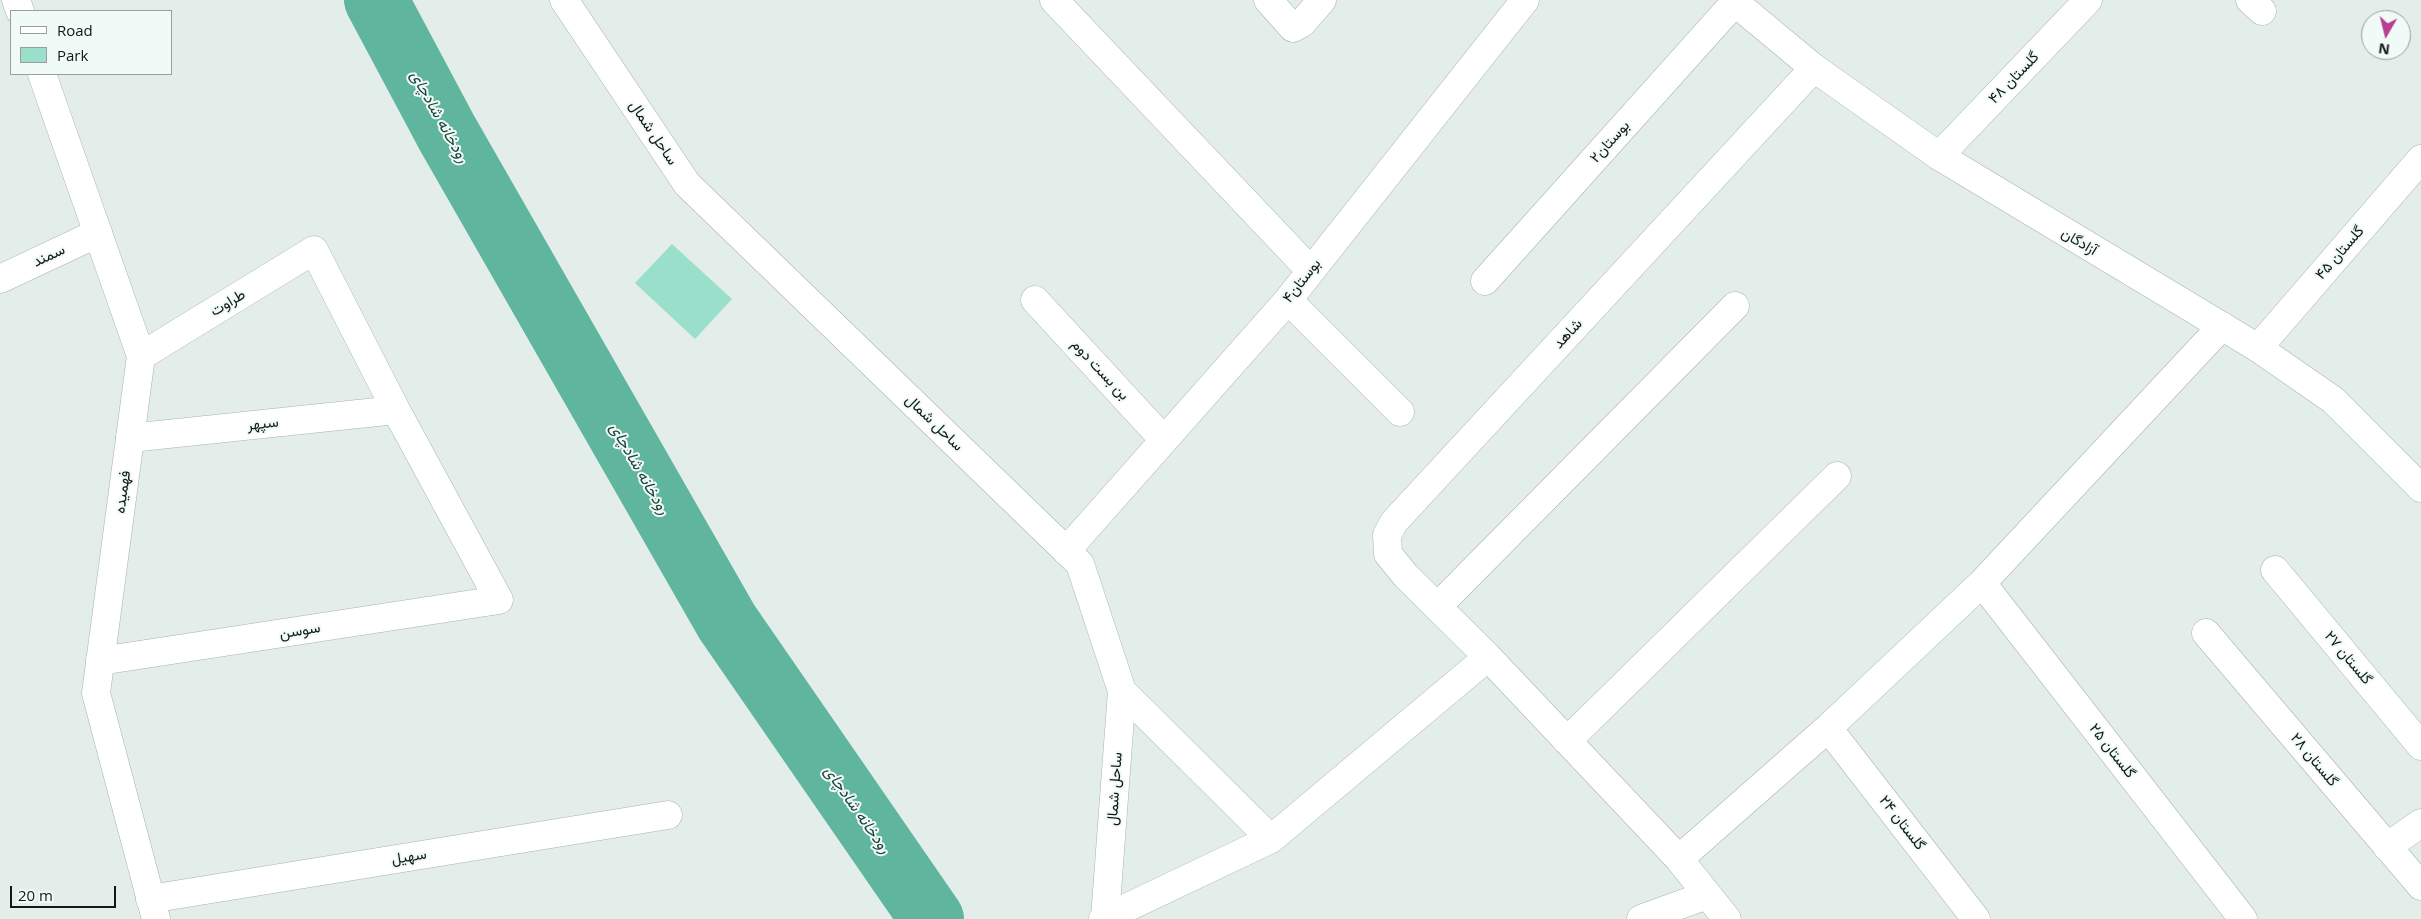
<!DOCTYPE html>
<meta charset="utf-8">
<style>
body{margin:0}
#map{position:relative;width:2421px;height:919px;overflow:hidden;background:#e3edea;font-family:"Open Sans",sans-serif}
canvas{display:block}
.legend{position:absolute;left:10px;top:10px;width:162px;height:65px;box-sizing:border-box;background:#f0faf7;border:1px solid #989f9d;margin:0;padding:6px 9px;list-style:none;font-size:15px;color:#131716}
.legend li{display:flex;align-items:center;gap:10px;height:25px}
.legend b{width:25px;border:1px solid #989f9d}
.north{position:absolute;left:2361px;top:10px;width:50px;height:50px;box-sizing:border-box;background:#f0faf7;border:1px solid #989f9d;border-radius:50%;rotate:188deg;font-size:14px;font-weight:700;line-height:20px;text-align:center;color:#131716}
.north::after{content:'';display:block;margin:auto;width:18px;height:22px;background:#b84094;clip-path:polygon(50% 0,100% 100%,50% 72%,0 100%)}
.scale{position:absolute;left:10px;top:886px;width:106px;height:22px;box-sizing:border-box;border:2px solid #131716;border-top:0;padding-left:6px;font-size:15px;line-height:18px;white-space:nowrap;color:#131716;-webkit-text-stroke:4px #f0faf7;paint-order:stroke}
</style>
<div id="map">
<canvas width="2421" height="919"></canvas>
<ul class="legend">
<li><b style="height:6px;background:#fff"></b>Road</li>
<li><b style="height:14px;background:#9adfca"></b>Park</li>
</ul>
<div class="north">N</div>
<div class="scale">20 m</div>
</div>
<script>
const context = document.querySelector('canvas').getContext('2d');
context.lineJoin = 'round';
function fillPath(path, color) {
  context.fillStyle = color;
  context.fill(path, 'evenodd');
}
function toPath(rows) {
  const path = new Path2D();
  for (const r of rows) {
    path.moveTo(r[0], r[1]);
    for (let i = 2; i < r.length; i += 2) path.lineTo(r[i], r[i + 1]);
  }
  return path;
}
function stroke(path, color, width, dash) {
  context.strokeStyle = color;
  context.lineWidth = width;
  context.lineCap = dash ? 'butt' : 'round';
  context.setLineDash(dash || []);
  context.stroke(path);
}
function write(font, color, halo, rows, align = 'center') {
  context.font = font + ' "Open Sans",Vazirmatn,sans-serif';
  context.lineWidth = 4;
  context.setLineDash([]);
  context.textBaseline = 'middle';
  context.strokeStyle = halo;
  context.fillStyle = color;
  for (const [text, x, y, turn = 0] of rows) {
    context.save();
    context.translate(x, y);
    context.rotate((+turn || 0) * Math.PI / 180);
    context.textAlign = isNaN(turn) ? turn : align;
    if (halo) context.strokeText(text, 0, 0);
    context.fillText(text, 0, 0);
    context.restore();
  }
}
const green = toPath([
 [672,244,732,299,695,339,635,283]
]);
const river = toPath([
 [376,0,447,133,727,622,932,919]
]);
const street = toPath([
 [564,0,687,184,1080,564,1122,691,1105,918],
 [1054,0,1310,270],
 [1268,0,1293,28,1302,23,1322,0],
 [2250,0,2262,11],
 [1939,156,2088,0],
 [0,279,98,233],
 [1485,281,1737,0],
 [1035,300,1164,440],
 [1288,300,1400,412],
 [2258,348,2421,159],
 [130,438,396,410],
 [1066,551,1288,300,1525,0],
 [2275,570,2421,746],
 [1982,583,2243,919],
 [1437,607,1735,306],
 [2206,633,2421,886],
 [100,661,499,600,396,410,314,250,141,356],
 [1122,691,1271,839],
 [1828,728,1976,919],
 [1567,741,1837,476],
 [2387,847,2421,823],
 [1679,859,1828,728,1982,583,2222,326],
 [150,899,668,815],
 [1103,919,1271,839,1488,657],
 [1641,919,1707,895],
 [1727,919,1679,859,1488,657,1406,576,1388,554,1387,535,1394,522,1814,68]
]);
const secondary = toPath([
 [16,0,20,11],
 [1732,0,1814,68,1939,156,2258,348,2333,400,2421,488],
 [42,74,141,356,96,693,156,919]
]);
const streetNames = [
 ["گلستان ۴۸",2014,78,-46],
 ["ساحل شمال",653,133,56],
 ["بوستان۲",1610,142,-48],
 ["آزادگان",2079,242,31],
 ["گلستان ۴۵",2340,253,-49],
 ["سمند",49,256,-25],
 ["بوستان۴",1302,281,-52],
 ["طراوت",228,303,-31],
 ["شاهد",1568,334,-47],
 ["بن بست دوم",1100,370,47],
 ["ساحل شمال",934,423,44],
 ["سپهر",263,424,-6],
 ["فهمیده",123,492,-82],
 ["سوسن",300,631,-9],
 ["گلستان ۲۷",2348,658,50],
 ["گلستان ۲۵",2112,751,52],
 ["گلستان ۲۸",2314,760,50],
 ["ساحل شمال",1115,789,-86],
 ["گلستان ۲۴",1902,823,52],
 ["سهیل",409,857,-9]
];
const waterNames = [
 ["رودخانه شادچای",439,117,61],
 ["رودخانه شادچای",639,469,60],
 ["رودخانه شادچای",857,810,55]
];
fillPath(green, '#9adfca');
stroke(river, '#5fb59d', 64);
stroke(street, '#a9b3b0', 29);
stroke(secondary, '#a9b3b0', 29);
stroke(street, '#fff', 28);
stroke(secondary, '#fff', 28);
write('15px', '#131716', '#f0faf7', streetNames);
write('italic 16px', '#1e453a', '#f0faf7', waterNames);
</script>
